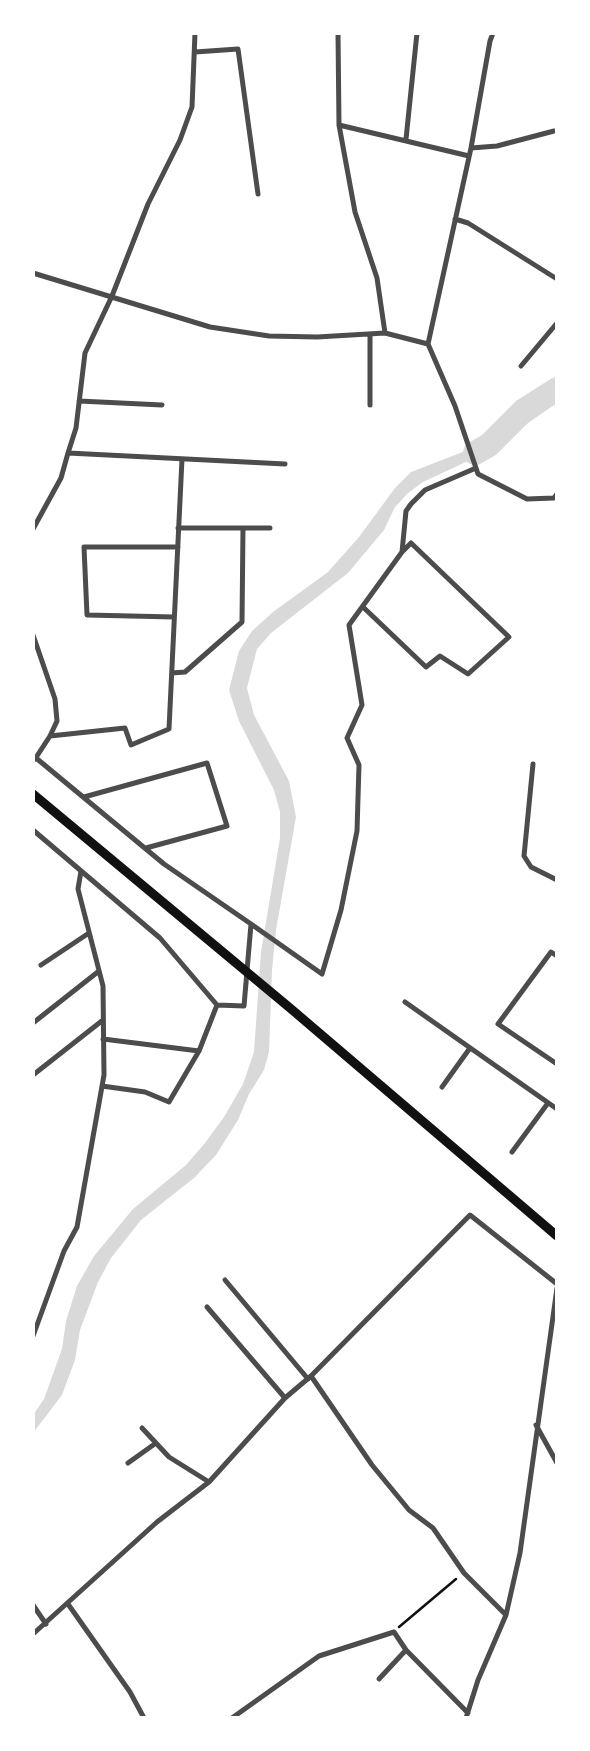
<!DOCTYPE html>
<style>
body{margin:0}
#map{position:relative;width:590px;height:1751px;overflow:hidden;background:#fff;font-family:Roboto,sans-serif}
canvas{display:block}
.frame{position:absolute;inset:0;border:35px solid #fff;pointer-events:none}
</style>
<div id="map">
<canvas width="590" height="1751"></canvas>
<div class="frame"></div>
</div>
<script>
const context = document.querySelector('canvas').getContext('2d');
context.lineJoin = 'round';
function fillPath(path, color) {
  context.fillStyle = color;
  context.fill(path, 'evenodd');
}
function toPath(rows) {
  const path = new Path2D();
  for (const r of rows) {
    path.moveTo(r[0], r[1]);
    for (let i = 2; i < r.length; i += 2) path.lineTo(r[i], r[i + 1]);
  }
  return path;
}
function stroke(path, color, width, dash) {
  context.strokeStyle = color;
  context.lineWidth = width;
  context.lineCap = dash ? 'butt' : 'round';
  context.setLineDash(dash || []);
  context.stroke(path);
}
const water = toPath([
 [557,393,557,403,483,454,423,482,408,493,395,507,384,530,348,573,271,633,257,649,247,688,254,715,289,781,296,817,276,930,272,970,269,1052,264,1070,249,1094,238,1120,216,1155,194,1178,141,1220,111,1258,98,1282,80,1330,75,1360,62,1395,33,1433,33,1415,44,1399,62,1349,66,1321,77,1286,94,1256,133,1209,186,1165,205,1143,224,1117,243,1084,254,1052,261,952,280,838,280,812,274,790,239,721,229,690,239,651,252,631,273,612,328,572,359,537,395,488,411,472,486,443,507,429,524,410]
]);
const river = toPath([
 [475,453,489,445,524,410,557,389]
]);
const path = toPath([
 [399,1627,456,1579]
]);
const minor = toPath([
 [338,33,339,125,355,212,377,278,385,333],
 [493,33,490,41,471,148,428,344,455,406,478,474,527,499,554,498,557,494],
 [195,52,238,49,258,194],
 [339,125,469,156],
 [406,139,417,33],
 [471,148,497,146,554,131],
 [455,219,468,223,557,279],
 [33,273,210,327,269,336,317,337,385,333,428,344],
 [370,334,370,405],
 [521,366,557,323],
 [79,401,162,405],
 [68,453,285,464],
 [178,528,270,528],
 [33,529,61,478,68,453,76,428,85,353,112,296,148,204,180,140,192,107,195,33],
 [402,552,406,511,411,504,425,490,476,468],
 [174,617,87,615,84,547,178,547],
 [33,635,55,699,57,721,50,736,35,759],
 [172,673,185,672,242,622,243,528],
 [50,736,125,728,131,745,169,729,182,459],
 [533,764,524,856,531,867,557,880],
 [84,797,207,763,227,826,146,848],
 [33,830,160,938,217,1005,244,1006,251,924,164,864,36,758],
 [251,924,322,974,341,910,357,831,359,765,347,738,362,705,349,625,402,552,411,543,509,637,468,674,440,656,426,667,363,607],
 [557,956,551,952,498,1024,557,1064],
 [41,965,89,933],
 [405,1002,557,1109],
 [33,1023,99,971],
 [103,1039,199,1051],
 [33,1075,103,1020],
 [102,1086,145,1092,169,1102,199,1051,217,1005],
 [442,1087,470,1048],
 [512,1152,548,1103],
 [225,1280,308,1379],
 [207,1307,285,1398],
 [33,1336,64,1251,77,1227,104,1075,103,986,78,889,81,871],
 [311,1376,372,1465,409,1510,433,1528,464,1573,506,1615],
 [536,1425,557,1463],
 [142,1428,169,1457,209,1482],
 [128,1463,156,1443],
 [68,1604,130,1692,144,1718],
 [33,1605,46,1624],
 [33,1634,157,1522,209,1482,285,1398,311,1376,470,1215,557,1284],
 [379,1679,406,1650],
 [232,1718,319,1656,394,1632,406,1650,468,1713],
 [466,1718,478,1680,506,1615,520,1553,557,1288]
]);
const primary = toPath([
 [33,794,290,1008,557,1236]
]);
fillPath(water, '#d9d9d9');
stroke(river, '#d9d9d9', 24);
stroke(path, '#111', 2.5);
stroke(minor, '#4c4c4c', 5);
stroke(primary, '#111', 9);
</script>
